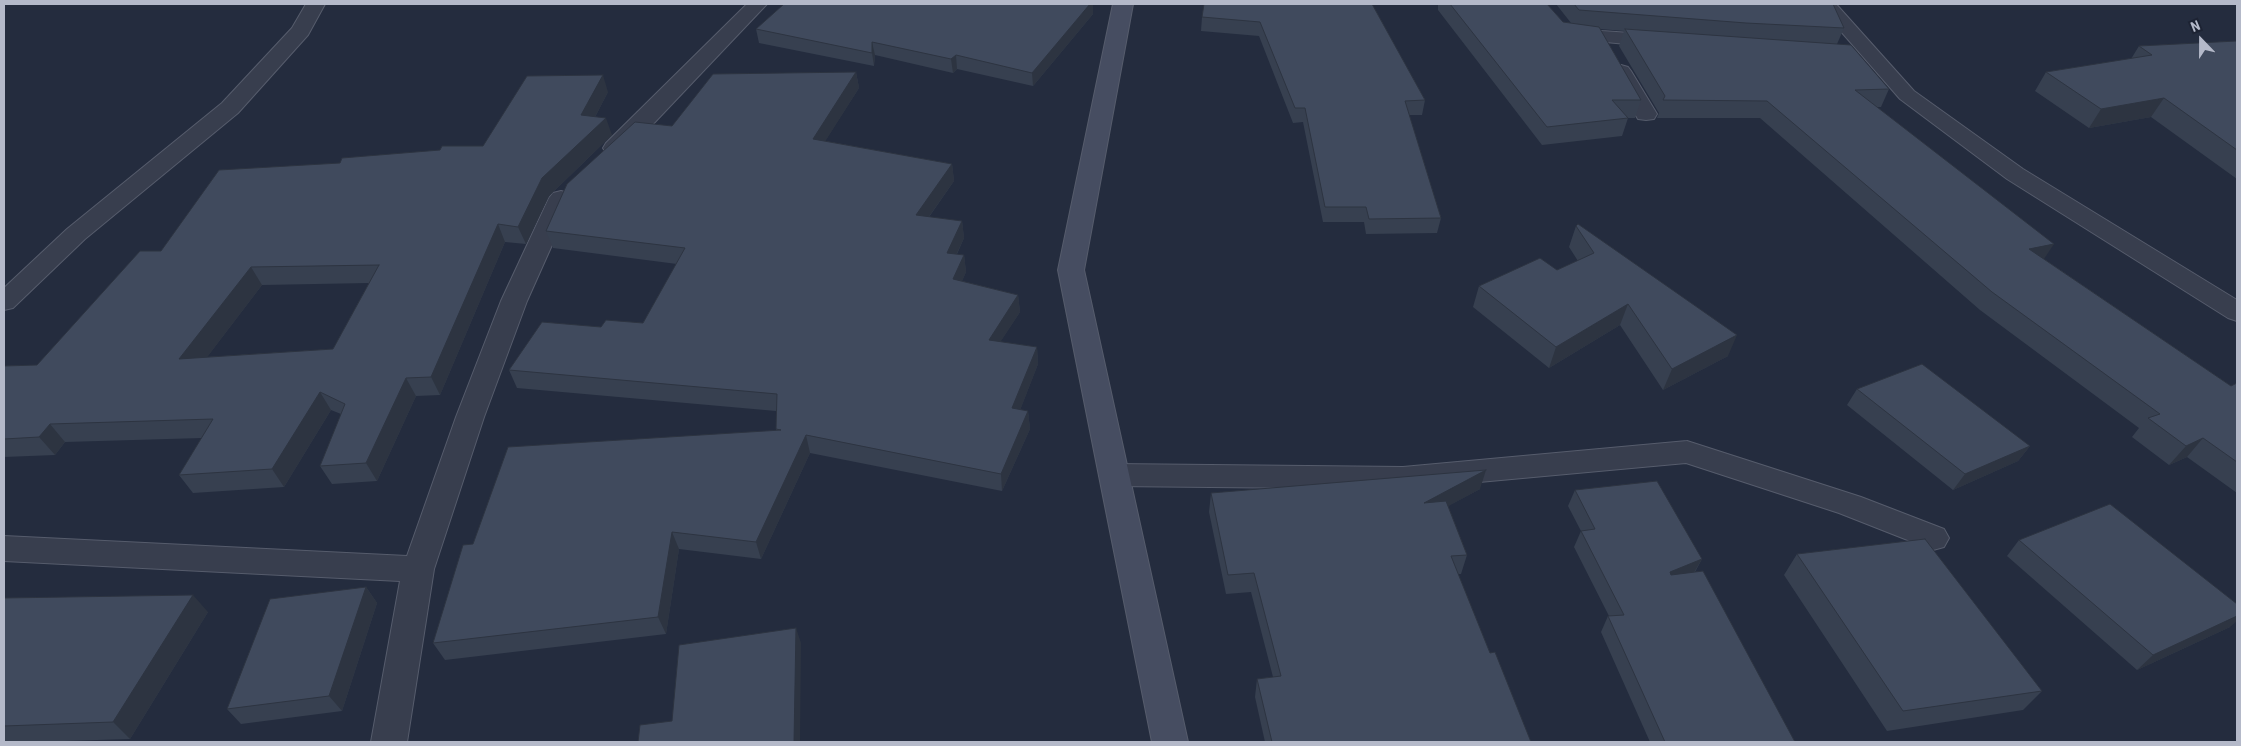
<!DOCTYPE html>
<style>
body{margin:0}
#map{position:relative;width:2241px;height:746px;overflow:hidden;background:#242c3e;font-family:"Roboto Condensed",sans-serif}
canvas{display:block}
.frame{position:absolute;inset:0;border:5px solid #b4b9c9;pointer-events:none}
.north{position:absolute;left:2176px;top:15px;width:50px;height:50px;-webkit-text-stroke:4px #1d2333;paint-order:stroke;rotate:338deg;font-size:14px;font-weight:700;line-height:20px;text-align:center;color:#b4b9c9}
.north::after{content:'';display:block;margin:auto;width:18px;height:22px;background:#b4b9c9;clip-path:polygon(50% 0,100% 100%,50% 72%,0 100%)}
</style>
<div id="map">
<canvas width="2241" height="746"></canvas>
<div class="frame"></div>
<div class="north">N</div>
</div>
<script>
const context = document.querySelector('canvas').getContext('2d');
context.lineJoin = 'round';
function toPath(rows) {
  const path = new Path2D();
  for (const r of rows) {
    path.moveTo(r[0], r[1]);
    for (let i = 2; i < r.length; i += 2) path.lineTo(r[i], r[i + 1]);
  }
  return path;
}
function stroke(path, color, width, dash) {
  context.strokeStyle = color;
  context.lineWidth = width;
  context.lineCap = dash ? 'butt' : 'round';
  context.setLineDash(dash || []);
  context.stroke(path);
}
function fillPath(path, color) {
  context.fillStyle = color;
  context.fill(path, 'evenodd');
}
const street = toPath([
 [306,4,325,4,308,35,238,113,85,239,13,308,4,310,4,288,67,229,222,103,292,28,306,4],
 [747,4,767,4,655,122,622,153,614,155,606,153,603,148,606,143,747,4],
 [1817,4,1836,4,1914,91,2023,169,2237,300,2237,321,2228,318,2007,179,1900,99,1817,4],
 [1602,31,1658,35,1665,37,1668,41,1665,45,1658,47,1595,41,1592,37,1595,33,1602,31],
 [1621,65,1628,67,1631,71,1657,114,1654,119,1646,120,1638,119,1635,114,1611,71,1614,67,1621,65],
 [561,191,569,193,573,198,527,301,484,417,434,569,407,742,371,742,400,581,4,561,4,536,407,556,456,417,501,301,549,198,553,193,561,191],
 [1687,441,1861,497,1944,529,1949,538,1944,547,1933,550,1839,513,1686,463,1403,489,1114,486,1103,483,1099,475,1103,467,1114,464,1403,467,1687,441]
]);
const secondary = toPath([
 [1113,4,1133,4,1084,270,1188,742,1152,742,1058,270,1113,4]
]);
const wall = toPath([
 [1372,4,1425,100,1422,115,1409,115,1441,218,1437,233,1366,234,1364,222,1323,222,1303,122,1293,123,1259,36,1201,31,1202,17],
 [1438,4,1547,4,1563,22,1571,23,1556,4,1833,4,1844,28,1837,44,1889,89,1881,107,1877,107,2044,259,2231,386,2237,383,2237,493,2187,457,2169,465,2132,437,2139,428,1980,310,1760,118,1657,118,1659,113,1619,46,1624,31,1600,29,1641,100,1635,118,1628,118,1622,136,1542,145,1438,10],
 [1093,14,1033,86,957,69,953,73,875,55,874,66,759,43,756,29],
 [2237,41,2237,179,2151,117,2089,128,2035,91,2046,72,2131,59,2139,46],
 [856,72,859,88,825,141,952,164,954,181,929,217,962,221,964,238,957,254,964,255,966,272,962,281,1018,295,1020,312,1000,342,1037,347,1038,364,1020,410,1028,411,1030,429,1002,491,810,453,761,559,679,549,666,634,445,660,433,643,473,544,776,431,776,411,517,388,509,370,601,327,643,323,677,264,553,248,546,231,672,126],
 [608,92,595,117,612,135,549,196,526,244,505,242,440,395,416,396,377,481,332,484,320,466,341,414,331,410,284,487,193,493,179,475,202,438,65,442,55,455,4,457,4,366,37,365,161,251,340,163,483,146],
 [369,283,333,349,207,357,262,285],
 [1576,226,1728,356,1663,390,1620,325,1549,368,1473,307,1479,286,1557,270,1578,261,1569,247],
 [1857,389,2030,446,2018,461,1953,490,1847,405],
 [1480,489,1448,506,1467,555,1461,574,1458,574,1490,653,1531,742,1265,742,1255,697,1257,679,1273,677,1251,592,1226,594,1209,512,1211,493],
 [1575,490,1702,559,1695,572,1795,742,1650,742,1601,632,1608,616,1609,616,1574,547,1581,531,1568,506],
 [2019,540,2230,627,2137,670,2007,556],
 [1797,554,2042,691,2023,710,1887,731,1784,575],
 [366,587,377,603,342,711,241,724,227,709],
 [4,598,208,612,130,739,33,742,4,742]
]);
const shadedWall = toPath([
 [1090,4,1093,4,1093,14,1033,86,1032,73],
 [872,42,875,55,874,66,872,53],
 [956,55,957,69,953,73,951,59],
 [856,72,859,88,816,156,813,139],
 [603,75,608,92,587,132,581,115],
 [2164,98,2151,117,2089,128,2101,109],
 [606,118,612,135,549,196,526,244,518,227,542,178],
 [952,164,954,181,918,232,916,215],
 [962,221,964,238,949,270,947,253],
 [498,224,505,242,440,395,431,377],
 [2054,244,2042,262,2029,249],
 [964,255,966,272,955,297,953,279],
 [251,267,262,285,192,377,179,359],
 [1018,295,1020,312,990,358,989,340],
 [1628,304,1620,325,1549,368,1556,347],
 [1737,335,1728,356,1663,390,1672,369],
 [1037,347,1038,364,1014,426,1012,408],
 [406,378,416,396,377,481,366,463],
 [320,392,331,410,284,487,272,469],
 [1028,411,1030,429,1002,491,1001,474],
 [50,424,65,442,55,455,39,437],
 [806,435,810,453,761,559,756,542],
 [2203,438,2187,457,2169,465,2186,446],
 [2030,446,2018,461,1953,490,1965,474],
 [1486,470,1480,489,1419,522,1424,503],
 [672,532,679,549,666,634,658,617],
 [1702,559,1693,574,1662,588,1670,572],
 [366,587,377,603,342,711,329,696],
 [193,595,208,612,130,739,113,722],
 [2237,616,2237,621,2230,627,2137,670,2153,655],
 [796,628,801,643,800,742,794,742]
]);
const building = toPath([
 [784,4,1090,4,1032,73,956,55,951,59,872,42,872,53,756,29,784,4],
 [1204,4,1372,4,1425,100,1405,101,1441,218,1369,219,1366,207,1325,207,1305,108,1295,108,1260,22,1202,17,1204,4],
 [1450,4,1547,4,1563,22,1599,27,1641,100,1612,100,1628,118,1547,127,1450,4],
 [1574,4,1833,4,1844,28,1746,23,1579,10,1574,4],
 [1625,29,1851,45,1889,89,1855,90,2054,244,2029,249,2231,386,2237,383,2237,462,2203,438,2186,446,2148,418,2160,414,1992,292,1767,101,1663,100,1665,96,1625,29],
 [2237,41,2237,150,2164,98,2101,109,2046,72,2152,55,2139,46,2237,41],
 [856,72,813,139,952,164,916,215,962,221,947,253,964,255,953,279,1018,295,989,340,1037,347,1012,408,1028,411,1001,474,806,435,756,542,672,532,658,617,433,643,463,545,473,544,508,447,781,430,776,429,777,394,509,370,542,322,601,327,606,320,643,323,685,248,546,231,567,184,635,122,672,126,713,74,856,72],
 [603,75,581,115,606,118,542,178,518,227,498,224,431,377,406,378,366,463,320,466,345,404,320,392,272,469,179,475,213,419,50,424,39,437,4,439,4,366,37,365,140,251,161,251,219,170,340,163,342,158,440,150,442,146,483,146,527,76,603,75],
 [379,265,333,349,179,359,251,267,379,265],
 [1578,224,1737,335,1672,369,1628,304,1556,347,1479,286,1540,258,1557,270,1594,253,1576,226,1578,224],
 [1922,364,2030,446,1965,474,1857,389,1922,364],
 [1486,470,1424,503,1446,501,1467,555,1451,556,1490,653,1495,652,1531,742,1272,742,1257,679,1281,676,1254,573,1228,575,1211,493,1486,470],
 [1657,481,1702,559,1670,572,1671,575,1703,571,1795,742,1665,742,1608,616,1624,615,1581,531,1595,529,1575,490,1657,481],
 [2110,504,2237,604,2237,616,2153,655,2019,540,2110,504],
 [1925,539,2042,691,1903,711,1797,554,1925,539],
 [366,587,329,696,227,709,270,599,366,587],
 [193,595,113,722,4,726,4,598,193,595],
 [796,628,794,742,638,742,640,725,672,721,679,645,796,628]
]);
stroke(street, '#565c6c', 2);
stroke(secondary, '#565c6c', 2);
fillPath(street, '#383e4e');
fillPath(secondary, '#464d61');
fillPath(wall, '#374050');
fillPath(shadedWall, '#2d3441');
fillPath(building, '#404a5d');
stroke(building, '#2d3441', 1);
</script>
